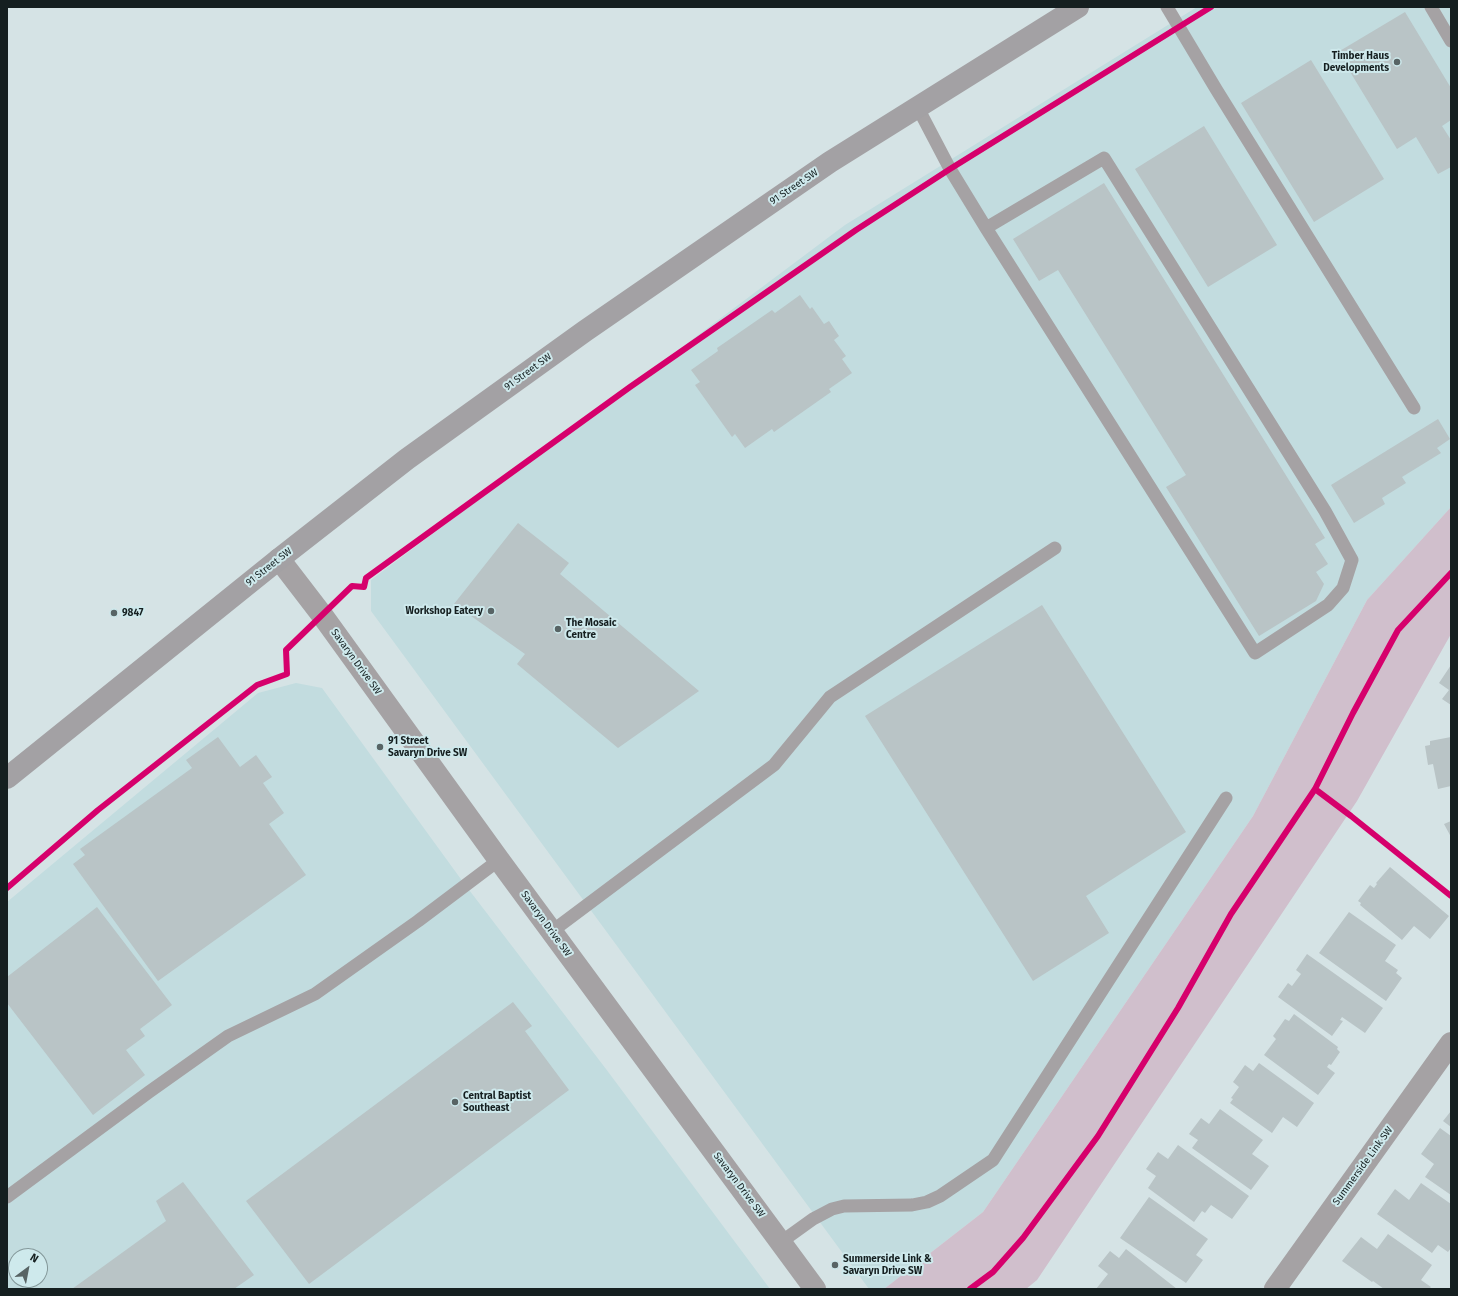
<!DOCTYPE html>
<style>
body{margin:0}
#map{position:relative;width:1458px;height:1296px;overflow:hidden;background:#d5e3e5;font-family:"Fira Sans",sans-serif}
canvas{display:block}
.frame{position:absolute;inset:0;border:8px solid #151f20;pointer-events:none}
.north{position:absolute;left:8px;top:1248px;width:40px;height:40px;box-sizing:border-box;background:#cee9ec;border:1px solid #84989a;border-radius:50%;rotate:32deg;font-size:11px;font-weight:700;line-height:16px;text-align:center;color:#151f20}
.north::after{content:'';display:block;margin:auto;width:14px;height:18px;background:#586465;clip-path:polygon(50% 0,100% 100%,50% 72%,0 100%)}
</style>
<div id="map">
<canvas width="1458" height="1296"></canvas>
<div class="frame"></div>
<div class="north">N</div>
</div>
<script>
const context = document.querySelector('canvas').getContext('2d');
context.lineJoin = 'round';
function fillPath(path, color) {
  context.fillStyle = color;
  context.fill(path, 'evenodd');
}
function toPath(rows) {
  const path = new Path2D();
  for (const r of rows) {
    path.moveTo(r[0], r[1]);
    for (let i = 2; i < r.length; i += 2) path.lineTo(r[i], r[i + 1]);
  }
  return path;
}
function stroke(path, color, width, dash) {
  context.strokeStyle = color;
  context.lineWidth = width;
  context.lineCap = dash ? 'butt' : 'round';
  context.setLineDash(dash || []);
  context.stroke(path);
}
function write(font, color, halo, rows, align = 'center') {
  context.font = font + ' "Fira Sans",sans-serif';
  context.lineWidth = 4;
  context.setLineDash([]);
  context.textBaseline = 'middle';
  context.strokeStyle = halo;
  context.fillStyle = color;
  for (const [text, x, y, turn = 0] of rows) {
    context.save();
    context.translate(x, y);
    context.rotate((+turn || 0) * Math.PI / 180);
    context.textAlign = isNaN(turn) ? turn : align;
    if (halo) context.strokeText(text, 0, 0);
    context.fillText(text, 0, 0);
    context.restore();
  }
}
const built = toPath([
 [1197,7,1451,7,1451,507,1367,600,1253,816,983,1212,884,1289,869,1289,371,611,371,580,845,225],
 [296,683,322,688,463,882,606,1069,770,1289,7,1289,7,902,258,693],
 [16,1256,40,1256,40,1280,16,1280]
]);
const green = toPath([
 [1451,507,1451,634,1357,801,1037,1280,1026,1289,884,1289,983,1212,1253,816,1367,600]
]);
const building = toPath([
 [1405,12,1451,88,1451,120,1442,126,1451,140,1451,167,1438,174,1416,137,1397,149,1338,52],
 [1311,60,1384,179,1314,222,1241,103],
 [1204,126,1277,245,1208,287,1135,169],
 [1104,183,1325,538,1315,544,1328,564,1316,572,1324,584,1316,601,1259,636,1166,487,1186,475,1058,270,1039,281,1013,239],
 [800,295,810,309,812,307,824,324,829,321,839,336,834,340,846,356,842,359,852,373,829,389,831,392,774,432,772,429,745,448,735,434,732,437,695,385,700,382,691,370,718,351,717,348,772,310,775,313],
 [1438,419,1450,439,1437,448,1441,453,1402,477,1406,483,1382,498,1385,504,1354,523,1331,485],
 [518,523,569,563,560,574,699,691,618,748,517,664,525,654,454,604],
 [1042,605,1186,832,1086,896,1109,933,1033,981,865,716],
 [1451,665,1451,705,1442,699,1449,690,1439,683],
 [218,737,240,767,256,755,272,777,263,783,284,813,269,824,306,875,158,981,73,864,85,855,80,849,192,768,186,760],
 [1451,737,1451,786,1438,789,1433,764,1428,765,1425,746,1430,745,1430,741],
 [1451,821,1451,837,1444,824],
 [1390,867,1449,916,1430,939,1414,926,1402,940,1360,905,1361,903,1358,901,1370,885,1374,888,1377,884,1376,883],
 [97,907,172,1005,140,1029,145,1036,126,1050,145,1075,93,1115,7,1003,7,977],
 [1349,912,1396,945,1385,961,1398,970,1396,973,1402,978,1386,1001,1319,953],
 [1307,954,1383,1008,1365,1033,1342,1017,1340,1020,1343,1021,1332,1036,1278,997,1288,983,1292,986,1301,974,1296,970],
 [513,1002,532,1026,525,1031,569,1090,309,1284,246,1201],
 [1294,1014,1338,1047,1337,1049,1340,1052,1331,1065,1329,1064,1327,1067,1335,1073,1318,1095,1264,1055,1276,1039,1273,1036,1285,1019,1289,1021],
 [1259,1063,1314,1103,1297,1127,1283,1117,1272,1133,1230,1103,1233,1099,1231,1098,1239,1087,1233,1082,1245,1065,1253,1071],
 [1220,1109,1263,1140,1252,1154,1269,1166,1251,1190,1192,1148,1198,1140,1189,1134,1201,1118,1209,1124],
 [1451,1111,1451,1127,1443,1121],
 [1440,1128,1451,1136,1451,1195,1425,1177,1434,1164,1421,1154],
 [1178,1145,1249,1196,1232,1219,1211,1205,1205,1213,1202,1211,1194,1222,1148,1188,1156,1176,1146,1169,1158,1152,1168,1159],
 [183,1182,254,1275,234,1289,72,1289,166,1221,156,1201],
 [1421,1183,1451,1204,1451,1248,1448,1252,1438,1245,1432,1253,1377,1214,1395,1189,1409,1200],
 [1149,1197,1208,1239,1196,1255,1203,1260,1186,1283,1120,1238],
 [1388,1234,1432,1265,1421,1280,1431,1287,1429,1289,1384,1289,1373,1281,1372,1282,1342,1261,1361,1237,1377,1249],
 [1126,1249,1177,1289,1096,1289,1108,1274,1098,1266,1110,1251,1119,1258]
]);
const service = toPath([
 [1167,7,1216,89,1414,408],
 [1431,7,1451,41],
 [918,108,950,169,986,228,1255,653,1328,605,1343,588,1352,560,1325,511,1104,158,986,228],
 [551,932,774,765,830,697,1055,548],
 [7,1197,149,1092,228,1036,315,994,418,921,499,860],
 [781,1242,813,1219,832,1209,844,1206,912,1205,927,1202,940,1196,993,1160,1226,798]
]);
const tertiary = toPath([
 [279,559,322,615,499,860,815,1289],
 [1275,1289,1451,1043]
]);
const secondary = toPath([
 [7,778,279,559,407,459,585,331,830,162,1078,7]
]);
const cycleway = toPath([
 [1315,789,1351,816,1451,896],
 [7,888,98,810,257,685,287,674,286,650,352,586,364,587,366,578,630,387,856,230,950,169,1211,7],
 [970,1289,993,1272,1023,1238,1098,1136,1178,1008,1231,914,1315,789,1353,713,1398,630,1451,573]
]);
const markers = [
 [1397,62,4,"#586465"],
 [491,611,4,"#586465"],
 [114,613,4,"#586465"],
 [558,629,4,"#586465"],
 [380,747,4,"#586465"],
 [455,1102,4,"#586465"],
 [835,1265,4,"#586465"]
];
const poiNames = [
 ["Timber Haus",1389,56,"right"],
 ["Developments",1389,68,"right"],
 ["Workshop Eatery",483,611,"right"],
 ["9847",122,613],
 ["The Mosaic",566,623],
 ["Centre",566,635],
 ["91 Street",388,741],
 ["Savaryn Drive SW",388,753],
 ["Central Baptist",463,1096],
 ["Southeast",463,1108],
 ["Summerside Link &",843,1259],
 ["Savaryn Drive SW",843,1271]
];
const streetNames = [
 ["91 Street SW",794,187,-34],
 ["91 Street SW",528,372,-36],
 ["91 Street SW",269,567,-38],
 ["Savaryn Drive SW",356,662,54],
 ["Savaryn Drive SW",546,924,54],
 ["Summerside Link SW",1363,1166,-54],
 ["Savaryn Drive SW",739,1185,53]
];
fillPath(built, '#c2dcdf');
fillPath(green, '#d0bfcc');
fillPath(building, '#b9c4c6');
stroke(service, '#a5a2a4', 13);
stroke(tertiary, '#a5a2a4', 22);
stroke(secondary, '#a3a1a4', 22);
stroke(cycleway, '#d6006c', 6);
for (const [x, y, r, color] of markers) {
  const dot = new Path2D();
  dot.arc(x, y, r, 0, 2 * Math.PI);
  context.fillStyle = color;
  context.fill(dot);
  stroke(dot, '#cee9ec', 1.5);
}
write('bold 10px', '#151f20', '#cee9ec', poiNames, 'left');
write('10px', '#151f20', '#cee9ec', streetNames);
</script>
